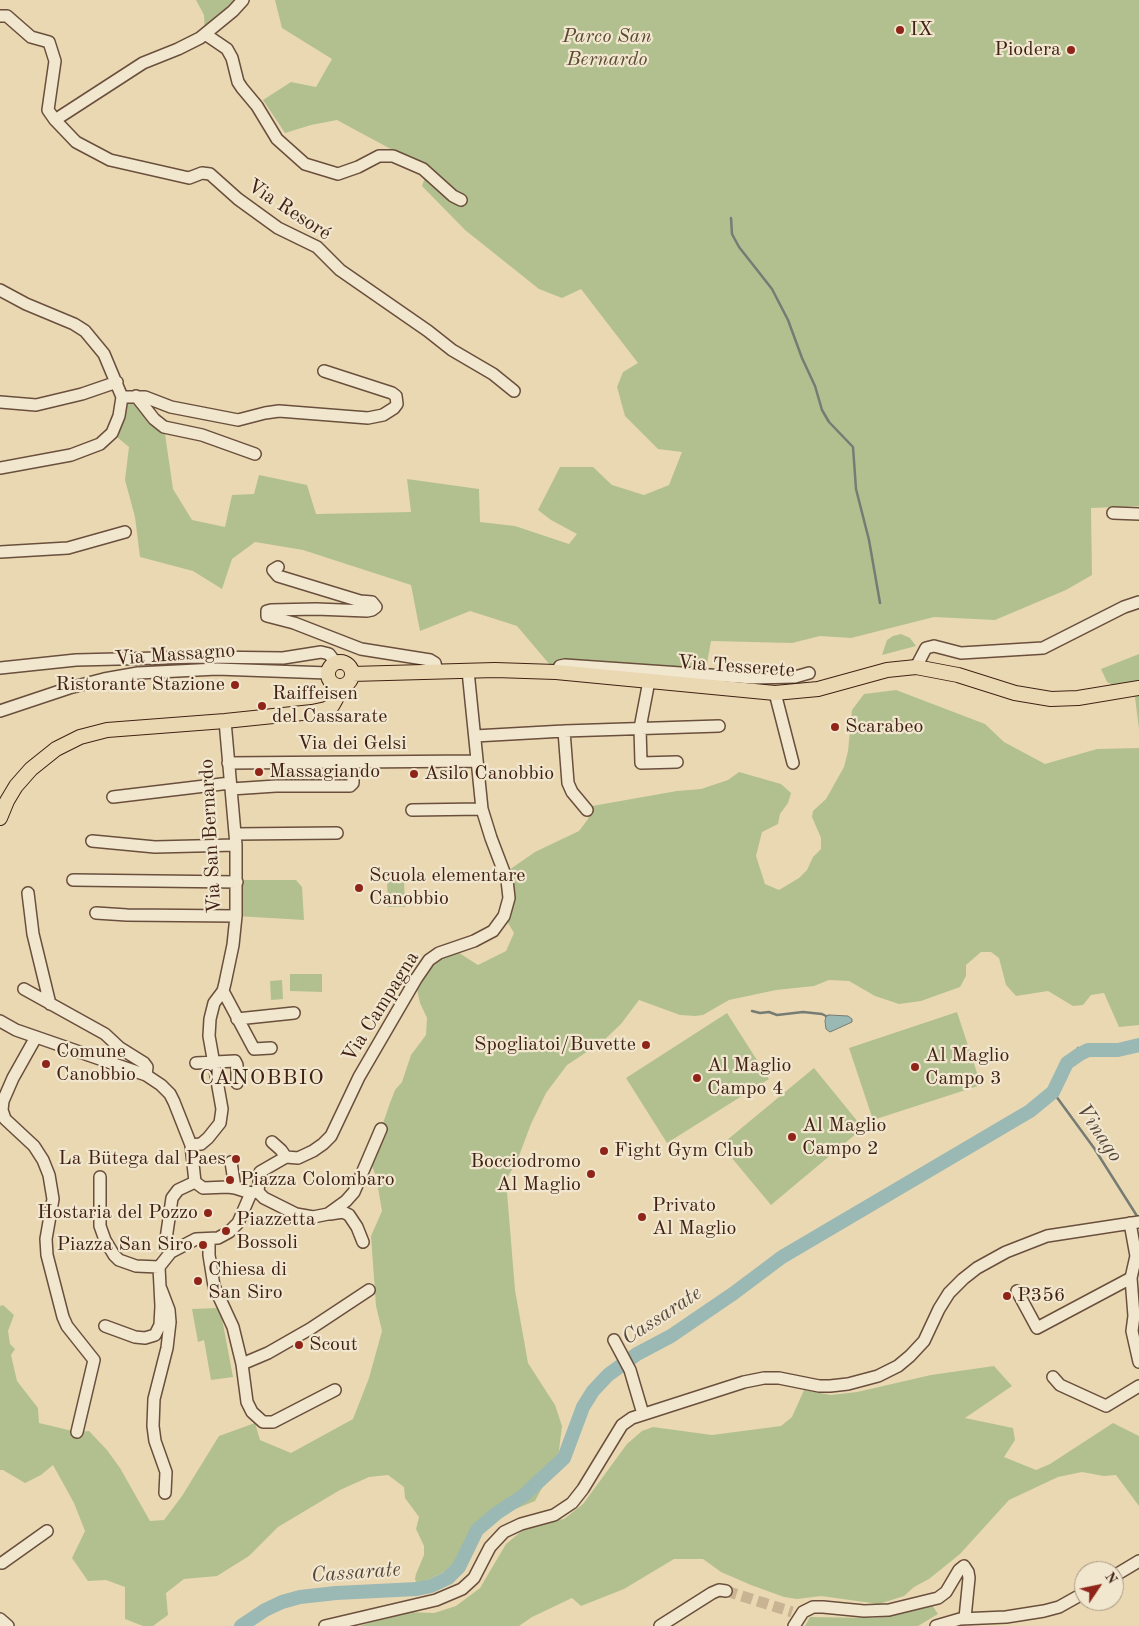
<!DOCTYPE html>
<meta charset="utf-8">
<style>
body{margin:0}
#map{position:relative;width:1139px;height:1626px;overflow:hidden;background:#ead8b3;font-family:"Old Standard TT",serif}
canvas{display:block}
.north{position:absolute;left:1074px;top:1561px;width:50px;height:50px;box-sizing:border-box;background:#f1e6ce;border:1px solid #aa9784;border-radius:50%;rotate:56deg;font-size:14px;font-weight:700;line-height:20px;text-align:center;color:#402114}
.north::after{content:'';display:block;margin:auto;width:18px;height:22px;background:#8f2418;clip-path:polygon(50% 0,100% 100%,50% 72%,0 100%)}
</style>
<div id="map">
<canvas width="1139" height="1626"></canvas>
<div class="north">N</div>
</div>
<script>
const context = document.querySelector('canvas').getContext('2d');
context.lineJoin = 'round';
function fillPath(path, color) {
  context.fillStyle = color;
  context.fill(path, 'evenodd');
}
function toPath(rows) {
  const path = new Path2D();
  for (const r of rows) {
    if (r.length === 3) {
      path.moveTo(r[0] + r[2], r[1]);
      path.arc(r[0], r[1], r[2], 0, 2 * Math.PI);
      continue;
    }
    path.moveTo(r[0], r[1]);
    for (let i = 2; i < r.length; i += 2) path.lineTo(r[i], r[i + 1]);
  }
  return path;
}
function stroke(path, color, width, dash) {
  context.strokeStyle = color;
  context.lineWidth = width;
  context.lineCap = dash ? 'butt' : 'round';
  context.setLineDash(dash || []);
  context.stroke(path);
}
function write(font, color, halo, rows, align = 'center') {
  context.font = font + ' "Old Standard TT",serif';
  context.lineWidth = 4.5;
  context.setLineDash([]);
  context.textBaseline = 'middle';
  context.strokeStyle = halo;
  context.fillStyle = color;
  for (const [text, x, y, turn = 0] of rows) {
    context.save();
    context.translate(x, y);
    context.rotate((+turn || 0) * Math.PI / 180);
    context.textAlign = isNaN(turn) ? turn : align;
    if (halo) context.strokeText(text, 0, 0);
    context.fillText(text, 0, 0);
    context.restore();
  }
}
const green = toPath([
 [196,0,243,0,205,34,204,15],
 [275,0,1139,0,1139,506,1091,508,1092,575,1066,590,995,620,934,617,851,638,820,636,792,643,711,641,703,686,556,672,517,626,470,611,420,631,411,585,303,550,255,542,232,559,222,589,193,571,140,557,135,517,125,480,129,447,112,433,121,406,136,396,164,427,173,489,192,520,225,527,232,495,254,494,259,475,307,485,316,514,411,512,407,479,479,489,480,522,515,526,569,544,577,534,551,520,538,510,560,467,593,467,612,485,644,495,669,485,682,452,658,449,625,416,617,387,623,372,638,363,581,289,562,298,539,289,465,230,422,186,428,169,348,126,337,120,311,125,285,133,263,100,291,82,316,87,332,59,282,28],
 [901,634,910,638,916,646,882,655,887,640,893,636],
 [1139,654,1139,729,1135,697,1107,682,1101,669],
 [896,690,985,724,1004,742,1045,764,1097,749,1139,748,1139,1025,1119,1027,1104,993,1091,995,1083,1005,1073,1006,1048,991,1016,996,1006,985,999,958,991,952,981,952,966,965,966,976,960,987,921,1001,899,1004,875,996,849,981,829,980,814,986,776,990,729,1000,703,1015,695,1016,680,1015,639,1000,621,1024,602,1042,567,1065,546,1093,531,1124,517,1161,506,1180,515,1290,528,1363,555,1405,562,1426,558,1458,535,1501,508,1512,482,1528,459,1565,417,1585,415,1579,416,1574,424,1555,424,1546,416,1529,419,1517,405,1498,404,1487,388,1475,369,1477,340,1490,278,1527,249,1556,217,1576,184,1579,166,1593,168,1615,153,1626,143,1626,125,1619,125,1587,106,1580,88,1581,72,1558,85,1531,74,1503,53,1465,41,1475,25,1483,3,1470,0,1470,0,1306,3,1305,14,1315,8,1331,10,1344,15,1349,11,1355,17,1381,38,1408,39,1423,77,1432,89,1431,107,1450,120,1468,150,1521,164,1520,182,1496,219,1436,255,1423,260,1440,291,1453,353,1419,369,1378,382,1331,376,1306,371,1236,382,1211,376,1176,369,1158,381,1129,390,1103,395,1090,402,1082,411,1055,426,1035,427,1018,420,1003,416,985,435,959,456,951,478,965,506,951,514,933,504,916,509,870,535,852,579,831,588,819,592,806,677,791,701,789,728,780,739,772,781,784,791,793,788,803,780,814,778,824,762,832,756,856,765,884,779,890,799,878,807,870,813,857,821,849,821,838,812,817,813,811,826,799,844,767,848,751,852,710,864,694],
 [404,879,405,907,388,907,387,880],
 [237,880,296,880,302,887,304,920,236,916],
 [290,974,322,974,322,992,290,991],
 [282,980,283,999,271,1000,270,981],
 [957,1012,981,1085,873,1120,849,1048],
 [727,1013,769,1079,667,1143,626,1078],
 [814,1068,863,1128,771,1205,721,1145],
 [220,1308,233,1377,211,1380,204,1340,198,1342,192,1309],
 [994,1366,1012,1386,965,1418,1013,1428,1015,1440,1004,1457,1036,1470,1050,1464,1113,1423,1139,1436,1139,1506,1116,1475,1104,1476,1082,1472,1058,1477,1009,1500,960,1554,929,1579,914,1587,904,1596,879,1604,821,1596,797,1599,784,1597,751,1585,721,1572,703,1559,674,1559,624,1589,581,1606,572,1598,532,1617,519,1626,359,1626,407,1612,434,1613,456,1606,480,1588,506,1544,523,1530,530,1524,564,1519,583,1504,627,1444,642,1431,653,1427,712,1435,781,1426,792,1417,804,1390,831,1395,857,1392,931,1375],
 [930,1602,938,1614,918,1626,805,1626,810,1617,875,1618,891,1616]
]);
const water = toPath([
 [829,1015,848,1016,852,1019,852,1022,830,1032,826,1029,825,1021,826,1016,829,1015]
]);
const stream = toPath([
 [731,218,732,234,739,247,772,289,788,320,802,358,815,386,822,410,829,422,853,447,856,489,869,540,880,603],
 [752,1011,760,1013,769,1012,777,1015,803,1012,822,1014,826,1016],
 [1078,1048,1080,1054],
 [1053,1092,1094,1148,1137,1216]
]);
const river = toPath([
 [241,1626,265,1610,282,1602,300,1597,336,1593,417,1589,431,1586,448,1578,459,1567,477,1530,497,1513,523,1496,564,1458,583,1407,593,1391,608,1375,637,1354,671,1336,734,1293,782,1257,1030,1111,1053,1092,1067,1063,1080,1054,1088,1050,1118,1050,1139,1045]
]);
const minorTunnel = toPath([
 [726,1591,792,1612]
]);
const minor = toPath([
 [0,16,7,16,31,37,49,42,55,61,48,110,55,120,143,63,178,49,200,38,233,11,243,0],
 [205,34,227,49,232,58,238,82,242,88,257,106,277,139,305,164,338,174,358,167,379,156,393,156,423,169,453,196,461,200],
 [55,120,76,142,110,160,189,178,202,173,210,174,238,199,278,228,317,247,340,270,428,331,452,350,493,374,514,391],
 [0,290,26,304,74,324,85,331,104,354,122,397,119,416,112,433,100,444,71,455,0,468],
 [136,396,154,419,164,427,202,435,255,454],
 [122,397,145,397,171,407,238,420,265,413,279,411,368,418,383,415,394,408,397,404,396,396,392,393,324,371],
 [0,402,36,405,82,394,117,382],
 [1113,513,1139,514],
 [0,552,68,548,125,532],
 [278,567,273,570,278,576,360,601,372,602,376,607,372,610,367,611,316,609,271,610,267,611,267,616,294,623,361,649,430,660,435,663,437,672],
 [916,667,926,648,934,646,961,653,1043,648,1124,607,1139,602],
 [0,668,76,660,201,657,283,658,321,652,329,654,336,663],
 [556,672,560,666,565,665,753,678,795,677,809,673],
 [649,681,640,728,641,763,677,762],
 [775,693,793,763],
 [0,711,69,688,104,679,138,673,217,669,328,673],
 [475,736,564,731],
 [228,763,477,761],
 [231,789,276,786,350,786,353,783,353,763],
 [113,797,230,783],
 [412,810,482,809],
 [587,810,572,792,568,783,564,731,719,726],
 [235,834,337,833],
 [92,841,155,847,236,845],
 [73,880,237,882],
 [28,893,33,934,50,1004],
 [96,913,127,915,236,916],
 [24,989,105,1034,120,1048,144,1063,147,1067,146,1075],
 [223,991,254,1049,271,1048],
 [237,1019,294,1013],
 [0,1021,16,1030,146,1075,161,1085,170,1094,174,1102,191,1145,195,1182],
 [36,1037,13,1078,3,1101,2,1110,5,1119,34,1146,43,1160,49,1175,53,1199,46,1239,47,1255,63,1317,67,1326,94,1360,77,1432],
 [196,1063,235,1061,237,1065,237,1083],
 [272,1142,281,1150,286,1157],
 [191,1145,201,1144,208,1138,220,1123,222,1109,209,1036,210,1019,214,1003,223,991,225,983,233,945,236,916,236,845,225,721],
 [231,1162,235,1188],
 [100,1177,100,1226,105,1240,114,1255,119,1260,136,1266,159,1267,171,1252,196,1239,218,1238,229,1232,238,1223,251,1193],
 [195,1182,203,1188,228,1187,235,1188,251,1193,256,1192],
 [258,1192,260,1172,286,1157,298,1158,313,1151,323,1144,331,1136,359,1077,416,979,429,960,439,953,474,941,493,931,504,916,509,898,507,880,491,838,482,809,468,671],
 [258,1192,264,1198,296,1214,313,1217,328,1214,346,1201,354,1192,381,1129],
 [330,1214,343,1212,349,1215,357,1227,363,1242],
 [1130,1223,1136,1256,1131,1278,1134,1316,1132,1331,1139,1362],
 [209,1239,209,1255,214,1286,233,1327,242,1364,247,1402,252,1412,263,1422,273,1422,335,1390],
 [171,1252,166,1239,172,1198,178,1190,195,1182],
 [161,1289,169,1310,170,1322,167,1348,154,1399,153,1426,155,1441,166,1472,165,1493],
 [1017,1291,1037,1328,1131,1278],
 [105,1326,135,1337,145,1338,155,1335,160,1325,161,1306,159,1267],
 [614,1340,630,1370,643,1414],
 [242,1364,268,1353,310,1329,369,1290],
 [1053,1377,1060,1385,1106,1406,1139,1386],
 [2,1563,47,1531],
 [1114,1576,1139,1561],
 [0,1619,8,1626],
 [325,1626,436,1600,462,1589,474,1578,490,1547,504,1532,521,1524,554,1515,572,1503,583,1489,622,1425,632,1418,744,1382,764,1378,779,1378,819,1386,830,1386,848,1384,878,1376,898,1366,910,1356,924,1341,939,1309,949,1293,963,1279,977,1268,1006,1252,1047,1236,1139,1222],
 [660,1626,712,1593,719,1590,726,1591],
 [794,1626,803,1612,813,1607,823,1607,864,1611,889,1610,938,1598,946,1592,959,1570,964,1566,968,1572,969,1578,965,1618],
 [936,1626,960,1619,1006,1617,1044,1611,1059,1607,1084,1593]
]);
const major = toPath([
 [340,674,12],
 [352,674,495,670,556,672,775,693,818,689,887,670,916,667,958,675,1015,693,1051,699,1078,698,1139,688],
 [0,818,7,801,16,786,31,769,56,749,80,737,107,730,225,721,312,712,326,709,332,706,336,699,340,687]
]);
const markers = [
 [900,30,5,"#8f2418"],
 [1071,50,5,"#8f2418"],
 [235,685,5,"#8f2418"],
 [262,706,5,"#8f2418"],
 [835,727,5,"#8f2418"],
 [259,772,5,"#8f2418"],
 [414,774,5,"#8f2418"],
 [359,888,5,"#8f2418"],
 [646,1045,5,"#8f2418"],
 [46,1064,5,"#8f2418"],
 [915,1067,5,"#8f2418"],
 [697,1078,5,"#8f2418"],
 [792,1137,5,"#8f2418"],
 [604,1151,5,"#8f2418"],
 [236,1159,5,"#8f2418"],
 [591,1174,5,"#8f2418"],
 [230,1180,5,"#8f2418"],
 [208,1213,5,"#8f2418"],
 [642,1217,5,"#8f2418"],
 [226,1231,5,"#8f2418"],
 [203,1245,5,"#8f2418"],
 [198,1281,5,"#8f2418"],
 [1007,1296,5,"#8f2418"],
 [299,1345,5,"#8f2418"]
];
const poiNames = [
 ["IX",910,30],
 ["Piodera",1061,50,"right"],
 ["Ristorante Stazione",225,685,"right"],
 ["Raiffeisen",272,694],
 ["del Cassarate",272,717],
 ["Scarabeo",845,727],
 ["Massagiando",269,772],
 ["Asilo Canobbio",424,774],
 ["Scuola elementare",369,876],
 ["Canobbio",369,899],
 ["Spogliatoi/Buvette",636,1045,"right"],
 ["Comune",56,1052],
 ["Canobbio",56,1075],
 ["Al Maglio",925,1056],
 ["Campo 3",925,1079],
 ["Al Maglio",707,1066],
 ["Campo 4",707,1089],
 ["Al Maglio",802,1126],
 ["Campo 2",802,1149],
 ["Fight Gym Club",614,1151],
 ["La Bütega dal Paes",226,1159,"right"],
 ["Bocciodromo",581,1162,"right"],
 ["Al Maglio",581,1185,"right"],
 ["Piazza Colombaro",240,1180],
 ["Privato",652,1206],
 ["Al Maglio",652,1229],
 ["Hostaria del Pozzo",198,1213,"right"],
 ["Piazzetta",236,1220],
 ["Bossoli",236,1243],
 ["Piazza San Siro",193,1245,"right"],
 ["Chiesa di",208,1270],
 ["San Siro",208,1293],
 ["P356",1017,1296],
 ["Scout",309,1345]
];
const parkNames = [
 ["Parco San",607,37],
 ["Bernardo",607,60]
];
const streetNames = [
 ["Via Resoré",289,210,33],
 ["Via Massagno",175,655,-4],
 ["Via Tesserete",736,667,4],
 ["Via dei Gelsi",352,744],
 ["Via San Bernardo",211,836,-93],
 ["Via Campagna",381,1007,-58]
];
const waterNames = [
 ["Vinago",1099,1133,56],
 ["Cassarate",662,1316,-33],
 ["Cassarate",356,1573,-4]
];
const quarterNames = [
 ["CANOBBIO",262,1078]
];
fillPath(green, '#b2c090');
fillPath(water, '#9ab8b4');
stroke(water, '#767c74', 1);
stroke(stream, '#767c74', 2.5);
stroke(river, '#9ab8b4', 14);
stroke(minorTunnel, '#c8b393', 11, [11, 5.5]);
stroke(minor, '#6a4f3c', 14);
stroke(major, '#402114', 16);
stroke(minor, '#f1e6ce', 11);
stroke(major, '#ead8b3', 14);
for (const [x, y, r, color] of markers) {
  const dot = new Path2D();
  dot.arc(x, y, r, 0, 2 * Math.PI);
  context.fillStyle = color;
  context.fill(dot);
  stroke(dot, '#f1e6ce', 2);
}
write('20px', '#402114', '#f1e6ce', poiNames, 'left');
write('italic 20px', '#5c4933', '#f1e6ce', parkNames);
write('20px', '#402114', '#f1e6ce', streetNames);
write('italic 21px', '#56473c', '#f1e6ce', waterNames);
context.letterSpacing = '1px';
write('22px', '#402114', '#f1e6ce', quarterNames);
context.letterSpacing = '0px';
</script>
